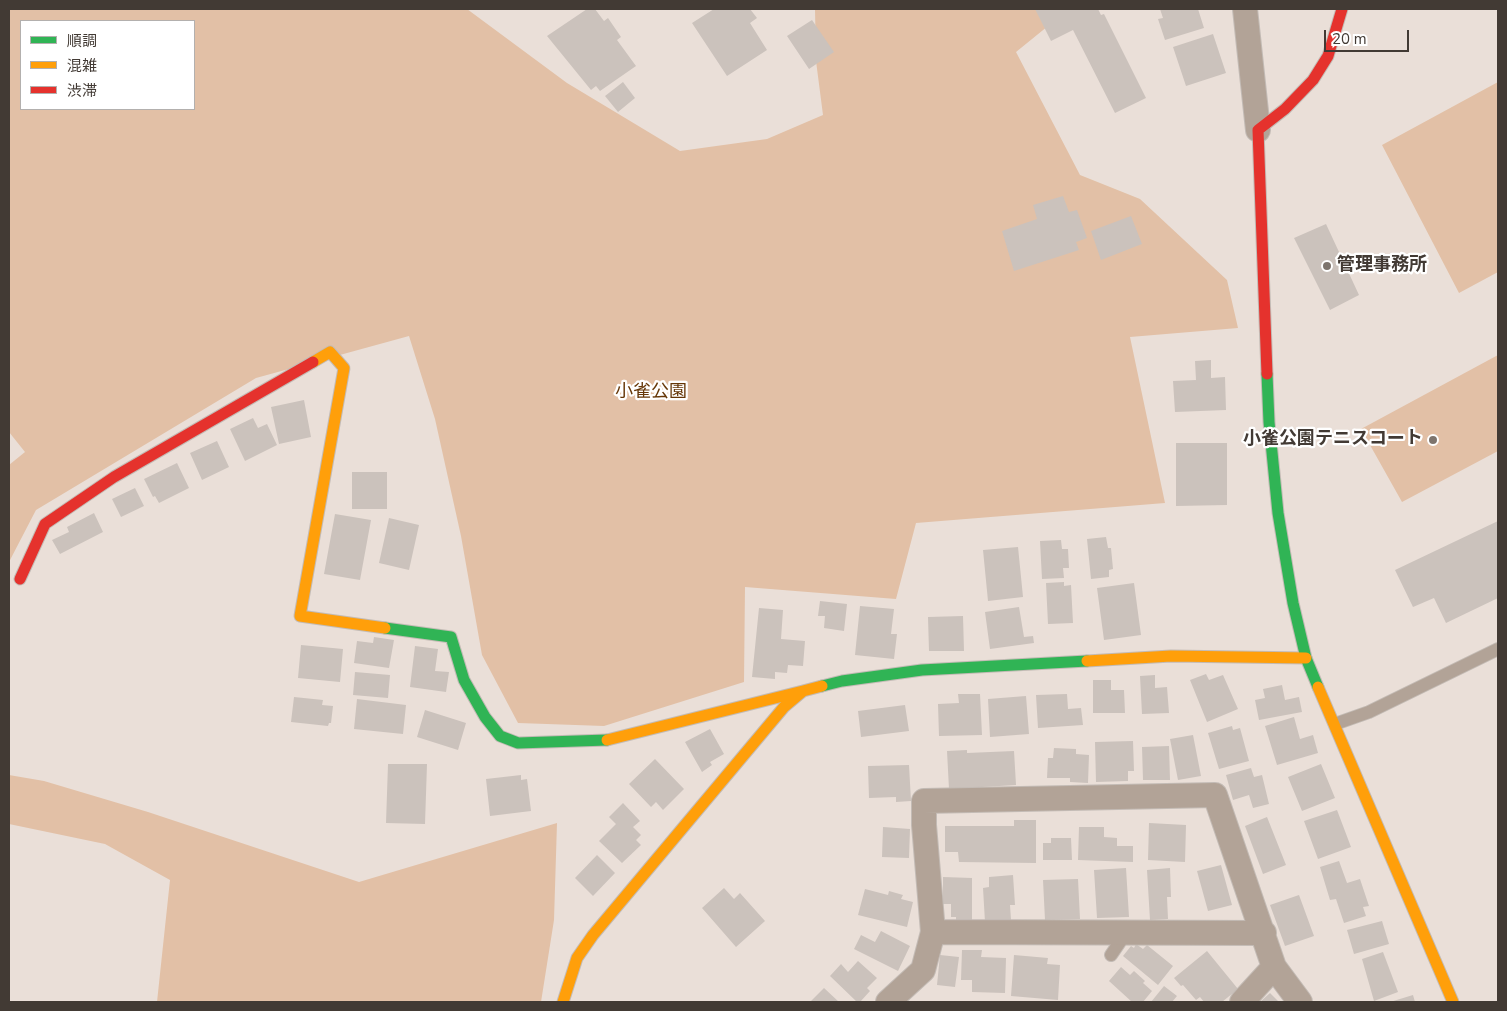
<!DOCTYPE html>
<meta charset="utf-8">
<style>
body{margin:0}
#map{position:relative;width:1507px;height:1011px;overflow:hidden;background:#eadfd8;font-family:"Nunito Sans","Noto Sans JP",sans-serif}
canvas{display:block}
.frame{position:absolute;inset:0;border:10px solid #423a34;pointer-events:none}
.legend{position:absolute;left:20px;top:20px;width:175px;height:90px;box-sizing:border-box;background:#fff;border:1px solid #b3b0ae;margin:0;padding:6px 9px;list-style:none;font-size:15px;color:#423a34}
.legend li{display:flex;align-items:center;gap:10px;height:25px}
.legend b{width:25px;border:1px solid #b3b0ae}
.scale{position:absolute;left:1324px;top:30px;width:85px;height:22px;box-sizing:border-box;border:2px solid #423a34;border-top:0;padding-left:6px;font-size:15px;line-height:18px;white-space:nowrap;color:#423a34;-webkit-text-stroke:4px #fff;paint-order:stroke}
</style>
<div id="map">
<canvas width="1507" height="1011"></canvas>
<div class="frame"></div>
<ul class="legend">
<li><b style="height:6px;background:#30b455"></b>順調</li>
<li><b style="height:6px;background:#ff9f0a"></b>混雑</li>
<li><b style="height:6px;background:#e5322d"></b>渋滞</li>
</ul>
<div class="scale">20 m</div>
</div>
<script>
const context = document.querySelector('canvas').getContext('2d');
context.lineJoin = 'round';
function fillPath(path, color) {
  context.fillStyle = color;
  context.fill(path, 'evenodd');
}
function toPath(rows) {
  const path = new Path2D();
  for (const r of rows) {
    path.moveTo(r[0], r[1]);
    for (let i = 2; i < r.length; i += 2) path.lineTo(r[i], r[i + 1]);
  }
  return path;
}
function stroke(path, color, width, dash) {
  context.strokeStyle = color;
  context.lineWidth = width;
  context.lineCap = dash ? 'butt' : 'round';
  context.setLineDash(dash || []);
  context.stroke(path);
}
function write(font, color, halo, rows, align = 'center') {
  context.font = font + ' "Nunito Sans","Noto Sans JP",sans-serif';
  context.lineWidth = 4.5;
  context.setLineDash([]);
  context.textBaseline = 'middle';
  context.strokeStyle = halo;
  context.fillStyle = color;
  for (const [text, x, y, turn = 0] of rows) {
    context.save();
    context.translate(x, y);
    context.rotate((+turn || 0) * Math.PI / 180);
    context.textAlign = isNaN(turn) ? turn : align;
    if (halo) context.strokeText(text, 0, 0);
    context.fillText(text, 0, 0);
    context.restore();
  }
}
const green = toPath([
 [9,9,467,9,567,83,680,151,767,139,823,115,816,61,815,9,1069,9,1016,52,1080,175,1140,199,1227,280,1238,328,1130,337,1165,503,916,523,896,599,745,587,744,682,604,726,518,723,482,655,461,536,435,419,409,336,256,378,36,510,9,562,9,465,25,452,9,432],
 [21,21,194,21,194,109,21,109],
 [1498,82,1498,272,1459,293,1382,145],
 [1498,355,1498,451,1402,502,1361,429],
 [9,775,44,781,148,812,359,882,557,823,554,920,541,1002,157,1002,170,880,105,844,9,824]
]);
const building = toPath([
 [587,9,595,9,604,21,608,18,621,37,617,40,636,66,600,91,596,86,591,90,547,36],
 [714,9,750,9,757,18,750,23,767,50,727,76,692,23],
 [1035,9,1098,9,1101,15,1104,14,1146,98,1115,113,1073,30,1051,41],
 [1160,9,1198,9,1204,28,1165,40,1158,19,1163,18],
 [812,20,834,52,809,69,787,36],
 [1213,34,1226,73,1186,86,1173,47],
 [623,82,635,98,618,112,605,96],
 [1063,196,1069,212,1077,210,1087,238,1076,242,1079,250,1014,271,1002,231,1037,219,1033,205],
 [1131,216,1142,244,1101,260,1091,231],
 [1326,224,1359,295,1330,310,1294,238],
 [1211,360,1211,378,1225,377,1226,410,1175,412,1173,381,1196,380,1195,361],
 [304,400,311,437,279,444,271,407],
 [253,418,258,428,267,424,277,445,245,461,230,429],
 [217,441,229,467,202,480,190,453],
 [1176,443,1227,443,1227,505,1176,506],
 [177,463,189,488,159,503,155,496,153,497,144,479],
 [352,472,387,472,387,509,352,509],
 [135,488,144,506,121,517,112,499],
 [94,513,103,532,60,554,52,540,69,532,67,527],
 [335,514,371,520,360,580,324,574],
 [389,518,419,525,409,570,379,563],
 [1498,521,1498,598,1446,623,1434,598,1413,607,1395,570],
 [1106,537,1108,548,1111,548,1113,569,1109,570,1109,577,1091,579,1087,539],
 [1061,540,1062,549,1068,549,1069,568,1063,568,1064,578,1042,579,1040,541],
 [1018,547,1023,597,988,601,983,550],
 [1064,582,1064,586,1071,585,1073,623,1048,624,1046,583],
 [1134,583,1141,635,1104,640,1097,588],
 [820,601,847,604,844,631,824,628,825,616,818,616],
 [860,606,894,609,891,634,897,634,894,659,855,655],
 [1019,607,1024,637,1033,636,1034,643,990,649,985,612],
 [759,608,783,610,781,639,805,641,803,666,788,665,787,673,775,672,775,679,752,677],
 [963,616,964,651,929,651,928,617],
 [374,637,394,640,389,668,354,663,357,641,373,643],
 [301,645,343,649,340,682,298,678],
 [415,646,438,649,435,671,449,672,446,692,410,687],
 [355,672,390,675,388,698,353,695],
 [1206,674,1209,680,1223,675,1238,709,1207,722,1190,680],
 [1155,675,1155,688,1167,687,1169,713,1142,714,1140,676],
 [1093,680,1111,680,1111,690,1124,690,1125,713,1093,713],
 [1282,685,1285,700,1299,697,1302,712,1259,720,1255,700,1265,698,1263,689],
 [958,694,980,694,982,735,939,736,938,704,959,703],
 [1067,694,1068,709,1081,708,1083,725,1038,728,1036,695],
 [1026,696,1029,734,990,737,988,699],
 [294,697,323,700,322,705,333,706,331,723,329,723,328,726,291,722],
 [357,699,406,705,403,734,354,729],
 [905,705,909,731,861,737,858,711],
 [425,710,466,723,458,750,417,737],
 [1294,717,1300,739,1313,735,1318,753,1277,765,1265,726],
 [1232,726,1233,730,1240,728,1249,761,1219,769,1208,733],
 [710,729,724,754,710,762,712,765,702,772,685,742],
 [1193,735,1201,776,1178,780,1170,739],
 [1133,741,1134,771,1128,771,1128,781,1096,782,1095,742],
 [1169,746,1170,780,1143,780,1142,747],
 [1054,748,1076,749,1076,754,1089,755,1088,783,1070,782,1070,778,1047,778,1048,758,1053,758],
 [967,750,967,753,1014,751,1016,785,949,789,947,751],
 [655,759,684,789,663,810,656,802,651,807,629,784],
 [388,764,427,764,425,824,386,823],
 [1321,764,1335,798,1302,811,1288,777],
 [909,765,911,801,896,802,896,797,869,798,868,766],
 [1251,768,1254,777,1262,775,1269,804,1253,808,1249,795,1233,800,1226,775],
 [521,775,521,780,527,779,531,811,490,816,486,779],
 [623,803,640,821,633,827,641,835,636,840,641,845,622,863,599,841,616,824,609,817],
 [1337,810,1351,847,1318,859,1304,821],
 [1267,817,1286,865,1263,874,1245,826],
 [1014,820,1036,820,1036,863,959,862,958,852,945,852,945,826,1014,826],
 [1149,823,1186,825,1185,862,1148,860],
 [883,827,910,829,909,858,882,857],
 [1079,827,1104,827,1104,837,1117,838,1117,846,1133,846,1133,862,1078,860],
 [1051,838,1071,838,1072,860,1043,860,1043,843,1051,843],
 [597,855,615,873,593,896,575,878],
 [1339,861,1347,883,1360,879,1369,906,1363,907,1366,916,1344,923,1336,899,1330,900,1320,867],
 [1221,865,1232,905,1208,911,1197,871],
 [1126,868,1129,917,1097,918,1094,870],
 [1170,868,1171,897,1167,897,1168,919,1150,920,1147,870],
 [1013,875,1015,905,1010,905,1011,920,985,922,983,888,989,887,989,877],
 [943,877,972,878,972,922,956,922,956,917,951,917,951,904,943,904],
 [1078,879,1080,919,1045,920,1043,880],
 [724,888,734,899,740,893,765,921,736,947,702,908],
 [865,889,888,895,889,891,903,895,901,899,913,902,907,927,858,915],
 [1299,895,1314,936,1285,946,1270,905],
 [1382,921,1389,944,1354,954,1347,930],
 [881,931,910,946,898,971,854,949,861,935,875,942],
 [1136,944,1143,949,1147,945,1173,966,1158,985,1123,956,1131,946,1134,948],
 [962,950,982,950,981,957,1006,958,1005,993,972,992,972,980,961,980],
 [1207,951,1238,989,1222,1002,1216,1002,1215,1001,1213,1002,1204,1002,1200,997,1196,1000,1183,985,1181,986,1174,978],
 [1383,952,1398,992,1374,1001,1362,959],
 [940,955,959,957,955,987,937,985],
 [1014,955,1048,958,1047,964,1060,965,1058,1000,1011,996],
 [858,961,877,978,867,988,870,991,860,1002,857,1002,830,976,841,964,848,972],
 [1121,967,1130,975,1134,971,1145,981,1143,983,1152,991,1143,1002,1132,1002,1109,981],
 [1164,986,1177,996,1172,1002,1151,1002],
 [824,988,839,1002,810,1002],
 [1270,993,1279,1002,1260,1002],
 [1413,995,1415,1002,1390,1002]
]);
const lane = toPath([
 [1335,724,1369,712,1498,649],
 [1111,955,1126,933]
]);
const street = toPath([
 [1245,9,1258,130],
 [933,932,1264,933],
 [888,1002,923,970,933,932,924,825,924,801,1215,795,1274,967,1300,1002],
 [1242,1002,1274,967]
]);
const fast = toPath([
 [1267,374,1269,422,1278,513,1293,603,1306,658,1318,687],
 [385,628,451,637,464,680,485,717,500,736,518,743,607,740],
 [822,686,842,681,922,670,1087,661]
]);
const slow = toPath([
 [313,362,330,352,344,368,300,616,385,628],
 [1087,661,1171,656,1306,658],
 [1318,687,1453,1002],
 [607,740,803,691],
 [563,1002,577,958,593,935,784,707,803,691,822,686]
]);
const jam = toPath([
 [1267,374,1258,130,1285,109,1313,80,1328,56,1342,9],
 [20,579,45,524,114,477,313,362]
]);
const markers = [
 [1327,266,5,"#7d746d"],
 [1433,440,5,"#7d746d"]
];
const poiNames = [
 ["管理事務所",1337,266],
 ["小雀公園テニスコート",1423,440,"right"]
];
const parkNames = [
 ["小雀公園",651,393]
];
fillPath(green, '#e2c0a6');
fillPath(building, '#cbc2bc');
stroke(lane, '#c3bbb5', 14);
stroke(street, '#c3bbb5', 26);
stroke(fast, '#c3bbb5', 13);
stroke(slow, '#c3bbb5', 13);
stroke(jam, '#c3bbb5', 13);
stroke(lane, '#b2a397', 12);
stroke(street, '#b2a397', 24);
stroke(fast, '#30b455', 11);
stroke(slow, '#ff9f0a', 11);
stroke(jam, '#e5322d', 11);
for (const [x, y, r, color] of markers) {
  const dot = new Path2D();
  dot.arc(x, y, r, 0, 2 * Math.PI);
  context.fillStyle = color;
  context.fill(dot);
  stroke(dot, '#fff', 2);
}
write('bold 18px', '#423a34', '#fff', poiNames, 'left');
write('18px', '#663708', '#fff', parkNames);
</script>
